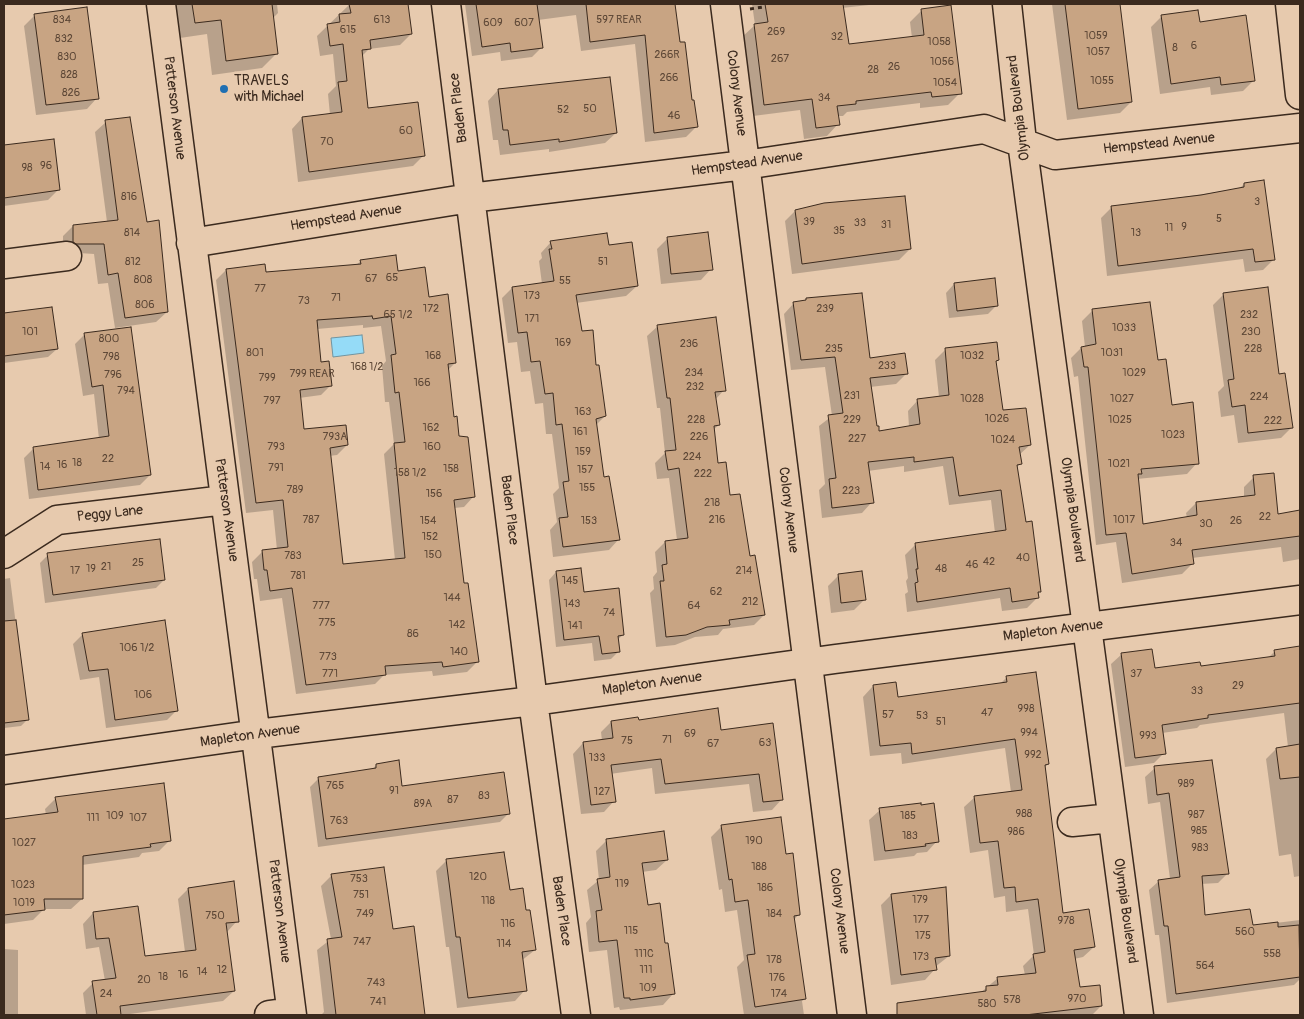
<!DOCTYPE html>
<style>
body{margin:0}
#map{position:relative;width:1304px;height:1019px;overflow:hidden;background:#e7caae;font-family:Pangolin,sans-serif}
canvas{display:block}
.frame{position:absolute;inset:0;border:5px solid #3b2a1e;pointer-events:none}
</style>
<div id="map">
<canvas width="1304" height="1019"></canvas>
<div class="frame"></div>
</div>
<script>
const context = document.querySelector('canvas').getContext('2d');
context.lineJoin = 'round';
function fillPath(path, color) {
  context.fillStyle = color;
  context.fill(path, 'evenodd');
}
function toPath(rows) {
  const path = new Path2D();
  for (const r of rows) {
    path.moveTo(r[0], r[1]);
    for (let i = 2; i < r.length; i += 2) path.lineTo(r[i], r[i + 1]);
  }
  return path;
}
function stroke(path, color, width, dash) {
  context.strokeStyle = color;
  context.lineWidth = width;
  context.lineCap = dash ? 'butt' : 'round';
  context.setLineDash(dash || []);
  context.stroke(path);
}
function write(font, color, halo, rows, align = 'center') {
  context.font = font + ' Pangolin,sans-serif';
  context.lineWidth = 4.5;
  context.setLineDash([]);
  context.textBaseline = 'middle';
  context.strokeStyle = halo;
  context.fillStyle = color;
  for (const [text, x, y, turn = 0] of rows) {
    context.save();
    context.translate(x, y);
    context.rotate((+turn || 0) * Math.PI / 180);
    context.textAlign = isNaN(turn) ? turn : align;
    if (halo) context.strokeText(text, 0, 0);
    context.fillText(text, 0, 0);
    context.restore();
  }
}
const water = toPath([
 [362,335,364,353,333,357,331,338,362,335]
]);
const shadow = toPath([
 [176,4,277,4,278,13,273,18,277,53,262,68,212,75,207,34,180,38],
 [350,4,406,4,411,34,400,45,369,49,361,57,367,110,424,155,413,166,298,182,292,129,302,118,330,115,328,94,336,86,333,54,320,56,317,36],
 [465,4,674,4,679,43,696,127,686,137,645,142,635,44,581,51,576,15,538,20,542,47,532,57,501,61,500,52,472,56],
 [752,4,878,4,842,8,847,45,912,38,910,22,922,10,960,93,948,105,920,108,920,103,847,112,843,116,837,116,838,124,827,136,804,139,800,110,753,116,742,37,755,25],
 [1052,4,1119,4,1131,102,1120,113,1067,120],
 [35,15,97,98,87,109,36,115,24,26],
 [1162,16,1199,23,1253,81,1243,91,1211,95,1210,87,1160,94,1151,27],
 [498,90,616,133,605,143,549,152,549,149,500,155,498,140,493,140,488,101],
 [106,122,146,223,167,312,156,322,115,328,108,283,98,284,94,254,63,252,63,236,73,226,107,222,95,132],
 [53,141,59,189,48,200,4,206,4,147],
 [1244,184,1274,259,1263,270,1245,272,1243,259,1107,276,1101,218,1112,207,1239,189],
 [795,211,910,249,899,260,792,274,785,221],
 [667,239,711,269,701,280,661,284,657,249],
 [551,242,608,246,637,286,626,296,576,303,581,333,595,366,605,416,596,425,602,478,619,539,609,550,553,557,550,530,557,522,553,494,559,488,552,434,546,434,543,403,535,404,530,371,521,372,517,342,508,343,502,298,512,288,542,284,539,261,542,258,541,253],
 [361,261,397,272,428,298,455,363,448,370,453,418,474,496,464,507,454,508,463,585,477,662,467,672,433,676,432,671,384,675,375,684,296,694,282,598,260,601,257,579,254,579,252,562,262,552,277,550,273,510,246,513,216,280,226,270,264,265,265,273,356,265],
 [363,325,363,328,381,326,386,361,382,366,385,402,389,402,394,444,384,454,395,560,342,565,329,456,337,455,347,445,303,430,299,398,321,395,331,385,320,363,317,329],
 [954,284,996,306,988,314,949,318,946,293],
 [1224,294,1278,375,1291,428,1281,438,1238,443,1234,415,1221,417,1218,392,1224,386,1213,305],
 [806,299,869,359,906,374,896,384,870,387,875,427,878,432,909,427,908,411,918,400,939,397,935,360,945,350,998,360,995,363,1002,411,1030,445,1019,455,1020,464,1017,467,1025,524,1039,592,1037,598,1027,608,1002,611,1000,598,907,612,905,594,908,592,906,581,908,578,905,555,915,545,995,533,991,500,949,505,943,466,904,472,904,466,868,471,872,502,862,513,822,518,819,490,825,484,819,426,832,416,825,367,791,370,784,314,794,303,803,302],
 [1149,303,1157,361,1171,406,1197,463,1187,474,1137,479,1142,525,1187,518,1186,513,1196,503,1244,497,1244,487,1254,477,1277,515,1300,512,1300,559,1283,562,1281,547,1192,558,1192,564,1182,574,1122,583,1116,542,1096,545,1078,376,1074,377,1071,358,1081,348,1085,347,1082,321,1092,311],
 [51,309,57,349,48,357,4,363,4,315],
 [658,326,724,390,715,400,719,425,713,430,717,465,749,557,764,615,754,625,723,629,718,635,695,637,675,645,656,647,650,593,654,589,653,577,657,572,655,552,665,542,677,540,669,478,657,479,655,463,665,453,660,408,657,408,647,336],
 [85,334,150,475,140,485,29,499,24,458,34,448,99,439,94,394,83,396,75,344],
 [48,555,164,580,156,588,45,603,40,563],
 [556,572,582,594,623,635,617,640,619,651,611,659,594,661,592,643,556,647,549,580],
 [839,575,865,599,854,610,831,613,828,586],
 [10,578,28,719,21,726,4,728,4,579],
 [164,621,176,711,167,720,106,728,99,677,80,680,73,644,82,635],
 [1300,647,1300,876,1294,877,1291,854,1279,856,1266,759,1276,749,1288,747,1284,713,1200,725,1197,728,1162,733,1164,753,1154,763,1125,767,1111,664,1122,654,1154,670,1200,667,1268,658,1275,651],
 [1007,677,1048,764,1044,768,1062,914,1094,947,1083,957,1074,959,1079,989,1101,1006,1092,1015,914,1015,914,1011,980,993,998,978,1025,975,1023,966,1034,955,1028,909,1006,912,1005,896,994,898,988,850,970,853,964,807,975,797,1011,792,1005,748,902,764,901,753,870,756,863,697,873,686,897,698,1000,684],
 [611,722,720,731,772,724,782,799,772,810,753,812,749,784,655,794,652,768,610,774,614,801,604,812,581,814,573,754,583,743,602,741,601,732],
 [376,765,401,787,508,814,500,822,318,847,310,787,319,778,371,771],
 [1155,768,1228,873,1218,883,1201,884,1204,917,1251,926,1300,920,1300,979,1294,985,1167,1003,1159,935,1155,935,1149,890,1159,881,1170,879,1160,802,1148,804,1145,777],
 [56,798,170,840,159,851,142,853,139,857,82,865,82,899,71,909,44,909,33,920,4,924,4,820,46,815,45,809],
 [880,810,937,841,927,852,917,853,914,856,874,861,869,820],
 [722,826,785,855,798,915,794,920,805,999,802,1001,804,1015,744,1015,737,967,744,960,737,910,725,912,722,889,719,890,711,837],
 [607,840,667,860,656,870,642,872,647,906,664,944,673,994,663,1005,620,1010,619,1007,614,1008,607,950,589,952,586,923,591,917,587,890,599,880,596,851],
 [447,860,509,892,525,912,535,950,521,961,525,990,515,1001,457,1008,449,947,446,947,436,871],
 [332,875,392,931,413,928,424,1015,321,1015,324,1012,317,950,331,939,321,886],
 [945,888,949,956,935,967,935,969,925,980,891,985,881,905,891,895],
 [188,889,237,921,227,932,234,991,223,1001,123,1015,86,1015,83,993,93,983,105,981,99,947,86,949,83,924,93,913,144,958,185,952,178,899],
 [4,949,18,950,18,1015,4,1015]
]);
const building = toPath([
 [192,4,272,4,278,54,226,61,221,20,195,23,192,4],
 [349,4,408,4,412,34,370,40,371,49,362,50,368,108,418,102,425,156,309,172,302,117,342,112,338,82,347,81,343,44,330,46,327,24,340,22,339,14,351,13,349,4],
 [476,4,537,4,543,48,511,52,510,43,482,47,476,4],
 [586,4,675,4,680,42,685,42,692,100,694,100,698,127,654,133,645,35,590,42,586,4],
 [765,4,843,4,849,44,924,35,921,9,951,5,962,94,932,97,931,92,856,101,856,104,837,106,840,125,816,128,812,99,764,105,754,24,768,22,765,4],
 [1065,4,1120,4,1132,102,1078,109,1065,4],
 [87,7,99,99,46,105,34,14,87,7],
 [1198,10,1200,22,1246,15,1255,81,1221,85,1220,77,1171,84,1161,15,1198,10],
 [610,77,617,133,559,142,559,139,510,145,508,130,503,130,498,89,610,77],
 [130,117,147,222,159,220,168,312,125,318,118,273,108,275,104,244,76,244,73,242,73,225,118,220,105,120,130,117],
 [54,139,60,190,4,198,4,145,54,139],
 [1264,180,1275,260,1255,262,1253,249,1118,266,1111,206,1201,195,1244,187,1244,183,1264,180],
 [905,196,911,249,802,264,795,210,824,203,905,196],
 [708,232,713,270,671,274,667,237,708,232],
 [607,233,609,245,632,242,638,286,576,295,582,331,593,330,596,365,599,365,606,416,596,419,604,477,609,476,620,540,563,547,559,518,568,517,563,482,569,481,562,424,556,425,553,393,545,394,540,361,531,362,527,332,518,333,512,287,554,281,549,249,552,249,550,241,607,233],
 [396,255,398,271,425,267,429,297,448,294,456,363,448,364,454,417,457,416,459,436,468,437,475,497,454,500,464,583,468,583,479,662,443,667,442,662,385,666,386,675,306,685,292,588,270,591,267,570,264,570,262,550,288,547,283,500,256,503,226,269,265,264,266,272,361,264,360,260,396,255],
 [372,316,373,319,391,316,396,354,391,355,395,393,399,392,405,442,394,443,405,558,343,564,330,448,348,445,346,425,304,429,300,390,332,386,329,361,321,362,317,320,372,316],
 [995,278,998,306,957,311,954,283,995,278],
 [1268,287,1279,374,1285,373,1293,428,1248,433,1245,405,1232,407,1228,380,1234,379,1223,293,1268,287],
 [862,293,870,358,905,353,908,374,870,378,877,426,879,426,879,431,920,424,917,399,949,395,945,348,997,342,999,360,996,361,1003,410,1026,408,1031,445,1019,447,1022,464,1017,465,1026,522,1032,521,1041,592,1038,592,1039,598,1012,602,1010,588,917,602,915,583,918,582,916,569,918,569,915,543,1006,530,1001,490,959,496,953,457,914,462,914,457,868,462,874,503,832,508,829,479,836,478,828,415,843,413,835,357,801,360,793,302,806,300,806,298,862,293],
 [1150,302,1158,360,1166,359,1172,405,1193,402,1199,464,1141,469,1142,474,1138,474,1143,524,1197,515,1196,502,1255,495,1253,475,1274,473,1278,514,1300,510,1300,536,1192,550,1194,564,1132,574,1126,533,1106,535,1088,367,1084,367,1081,347,1096,344,1092,309,1150,302],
 [52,307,58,349,4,356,4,313,52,307],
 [716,317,726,391,715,392,720,425,714,426,718,463,726,462,730,495,740,494,750,556,755,555,765,615,729,620,730,625,707,627,686,635,666,637,660,581,664,581,662,565,667,564,665,541,688,538,679,468,668,470,665,451,676,450,670,398,667,398,657,325,716,317],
 [131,327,151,475,38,490,33,447,109,436,103,385,92,387,84,333,131,327],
 [160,539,165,580,53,595,47,553,160,539],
 [581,568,584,592,619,588,624,635,618,636,620,652,602,654,599,636,564,640,556,571,581,568],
 [862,571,866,600,841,603,838,574,862,571],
 [16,620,29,720,4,723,4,621,16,620],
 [165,620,178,711,115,720,108,669,89,671,82,633,165,620],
 [1300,646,1300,703,1208,715,1208,718,1162,725,1166,754,1135,758,1121,653,1152,649,1155,668,1200,662,1201,666,1275,656,1274,650,1300,646],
 [1036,672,1049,764,1045,765,1063,913,1089,909,1095,947,1074,950,1080,987,1100,985,1102,1006,1025,1015,897,1015,897,1003,986,991,986,986,998,985,997,977,1036,973,1033,954,1045,952,1038,899,1016,902,1015,887,1004,888,998,841,980,843,974,796,1022,790,1015,739,912,754,911,743,880,746,873,685,896,682,898,697,1007,682,1006,676,1036,672],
 [718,708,721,730,773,723,783,800,763,802,759,774,665,784,661,759,611,765,616,802,591,805,583,742,613,738,611,721,638,717,639,720,718,708],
 [1300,744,1300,777,1280,779,1276,748,1300,744],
 [399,760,402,786,504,772,510,814,326,839,318,777,376,768,376,764,399,760],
 [1212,760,1229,874,1202,876,1205,915,1250,909,1253,925,1278,922,1278,927,1299,925,1300,977,1176,994,1168,926,1164,926,1158,880,1180,877,1169,793,1157,795,1154,766,1212,760],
 [164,783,171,841,150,844,151,847,83,856,83,899,44,899,45,910,4,915,4,819,58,812,55,797,164,783],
 [921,803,921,805,934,803,939,842,925,844,926,846,885,851,879,808,921,803],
 [781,817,786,854,793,853,800,913,800,915,794,916,806,999,755,1007,747,955,755,954,748,900,735,902,732,879,729,880,721,825,781,817],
 [664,831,668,860,642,863,648,905,660,903,665,943,668,943,675,994,630,1000,630,998,624,998,617,940,599,942,596,911,602,910,597,879,610,877,606,839,664,831],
 [504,852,510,890,523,888,526,910,530,910,536,950,522,952,527,991,468,998,460,937,456,937,446,859,504,852],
 [384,867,393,929,414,926,425,1015,336,1015,327,939,342,937,331,874,384,867],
 [234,881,239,922,226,923,235,991,120,1006,121,1015,97,1015,92,981,116,978,109,938,96,939,93,912,138,906,145,956,196,950,188,888,234,881],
 [946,887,950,956,935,958,937,970,901,975,891,894,946,887]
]);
const path = toPath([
 [750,9,763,7,763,4]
]);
const street = toPath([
 [161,4,292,1015],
 [446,4,533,701,576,1015],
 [725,4,852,1015],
 [1007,4,1022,142,1139,1015],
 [1290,4,1300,95],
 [191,243,470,198,745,165,984,129,1055,155,1300,128],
 [4,264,67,256],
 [4,554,57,520,225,500],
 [4,770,257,734,533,701,835,659,1300,600],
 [1072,822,1112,818],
 [269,1015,291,1012]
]);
const markers = [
 [224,89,5,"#1f6fb2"]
];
const numberNames = [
 ["834",62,20],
 ["613",382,20],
 ["597 REAR",619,20],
 ["609",493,23],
 ["607",524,23],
 ["615",348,30],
 ["269",776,32],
 ["1059",1096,36],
 ["32",837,37],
 ["832",64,39],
 ["1058",939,42],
 ["6",1194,46],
 ["8",1175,48],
 ["1057",1098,52],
 ["266R",667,55],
 ["830",67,57],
 ["267",780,59],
 ["1056",942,62],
 ["26",894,67],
 ["28",873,70],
 ["828",69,75],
 ["266",669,78],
 ["1055",1102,81],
 ["1054",945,83],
 ["826",71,93],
 ["34",824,98],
 ["50",590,109],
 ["52",563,110],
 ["46",674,116],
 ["60",406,131],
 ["70",327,142],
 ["96",46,166],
 ["98",27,168],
 ["816",129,197],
 ["3",1257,202],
 ["5",1219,219],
 ["39",809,222],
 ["33",860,223],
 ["31",886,225],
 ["9",1184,227],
 ["11",1169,228],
 ["35",839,231],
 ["814",132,233],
 ["13",1136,233],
 ["812",133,262],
 ["51",603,262],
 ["65",392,278],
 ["67",371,279],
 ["808",143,280],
 ["55",565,281],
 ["77",260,289],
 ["173",532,296],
 ["71",336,298],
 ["73",304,301],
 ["806",145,305],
 ["172",431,309],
 ["239",825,309],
 ["65 1/2",398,315],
 ["232",1249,315],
 ["171",532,319],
 ["1033",1124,328],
 ["101",30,332],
 ["230",1251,332],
 ["800",109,339],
 ["169",563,343],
 ["236",689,344],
 ["235",834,349],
 ["228",1253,349],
 ["801",255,353],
 ["1031",1112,353],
 ["168",433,356],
 ["1032",972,356],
 ["798",111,357],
 ["233",887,366],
 ["168 1/2",367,367],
 ["234",694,373],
 ["1029",1134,373],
 ["799 REAR",312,374],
 ["796",113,375],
 ["799",267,378],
 ["166",422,383],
 ["232",695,387],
 ["794",126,391],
 ["231",852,396],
 ["224",1259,397],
 ["1028",972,399],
 ["1027",1122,399],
 ["797",272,401],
 ["163",583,412],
 ["1026",997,419],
 ["228",696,420],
 ["229",852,420],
 ["1025",1120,420],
 ["222",1273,421],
 ["162",431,428],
 ["161",580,432],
 ["1023",1173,435],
 ["793A",335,437],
 ["226",699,437],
 ["227",857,439],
 ["1024",1003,440],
 ["793",276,447],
 ["160",432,447],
 ["159",583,452],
 ["224",692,457],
 ["22",108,459],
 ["18",77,463],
 ["1021",1119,464],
 ["16",62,465],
 ["14",45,467],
 ["791",276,468],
 ["158",451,469],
 ["157",585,470],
 ["158 1/2",410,473],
 ["222",703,474],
 ["155",587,488],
 ["789",295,490],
 ["223",851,491],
 ["156",434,494],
 ["218",712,503],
 ["22",1265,517],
 ["787",311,520],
 ["216",717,520],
 ["1017",1124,520],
 ["154",428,521],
 ["153",589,521],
 ["26",1236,521],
 ["30",1206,524],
 ["152",430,537],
 ["34",1176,543],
 ["150",433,555],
 ["783",293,556],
 ["40",1023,558],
 ["42",989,562],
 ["25",138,563],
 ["46",972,565],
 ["21",106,567],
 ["19",91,569],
 ["48",941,569],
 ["17",75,571],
 ["214",744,571],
 ["781",298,576],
 ["145",570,581],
 ["62",716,592],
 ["144",452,598],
 ["212",750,602],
 ["143",572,604],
 ["777",321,606],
 ["64",694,606],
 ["74",609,613],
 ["775",327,623],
 ["142",457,625],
 ["141",575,626],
 ["86",413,634],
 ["106 1/2",137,648],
 ["140",459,652],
 ["773",328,657],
 ["771",330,674],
 ["37",1136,674],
 ["29",1238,686],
 ["33",1197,691],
 ["106",143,695],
 ["998",1026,709],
 ["47",987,713],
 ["57",888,715],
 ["53",922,716],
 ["51",941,722],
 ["994",1029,733],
 ["69",690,734],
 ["993",1148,736],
 ["71",667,740],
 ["75",627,741],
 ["63",765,743],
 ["67",713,744],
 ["992",1033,755],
 ["133",597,758],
 ["989",1186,784],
 ["765",335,786],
 ["91",394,791],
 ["127",602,792],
 ["83",484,796],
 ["87",453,800],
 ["89A",423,804],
 ["988",1024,814],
 ["987",1196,815],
 ["109",115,816],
 ["185",908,816],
 ["111",93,818],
 ["107",138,818],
 ["763",339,821],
 ["985",1199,831],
 ["986",1016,832],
 ["183",910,836],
 ["190",754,841],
 ["1027",24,843],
 ["983",1200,848],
 ["188",759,867],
 ["120",478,877],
 ["753",359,879],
 ["119",622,884],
 ["1023",23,885],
 ["186",765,888],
 ["751",361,895],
 ["179",920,900],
 ["118",488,901],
 ["1019",24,903],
 ["749",365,914],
 ["184",774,914],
 ["750",215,916],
 ["177",921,920],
 ["978",1066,921],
 ["116",508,924],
 ["115",631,931],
 ["560",1245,932],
 ["175",923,936],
 ["747",362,942],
 ["114",504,944],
 ["111C",644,954],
 ["558",1272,954],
 ["173",921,957],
 ["178",774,960],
 ["564",1205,966],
 ["12",222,970],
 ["111",646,970],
 ["14",202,972],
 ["16",183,975],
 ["18",163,977],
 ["176",777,978],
 ["20",144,980],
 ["743",376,983],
 ["109",648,988],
 ["24",106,994],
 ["174",779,994],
 ["970",1077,999],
 ["578",1012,1000],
 ["741",378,1002],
 ["580",987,1004]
];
const poiNames = [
 ["TRAVELS",234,81],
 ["with Michael",234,97]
];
const streetNames = [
 ["Colony Avenue",736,93,83],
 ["Patterson Avenue",174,108,83],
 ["Baden Place",459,108,-97],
 ["Olympia Boulevard",1019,108,-97],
 ["Hempstead Avenue",1159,144,-6],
 ["Hempstead Avenue",747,164,-8],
 ["Hempstead Avenue",346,218,-9],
 ["Patterson Avenue",226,510,82],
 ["Baden Place",509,510,83],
 ["Colony Avenue",788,510,83],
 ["Olympia Boulevard",1072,510,82],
 ["Peggy Lane",110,514,-6],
 ["Mapleton Avenue",1053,631,-7],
 ["Mapleton Avenue",652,684,-8],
 ["Mapleton Avenue",250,736,-8],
 ["Patterson Avenue",279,911,83],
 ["Baden Place",561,911,82],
 ["Colony Avenue",839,911,83],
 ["Olympia Boulevard",1125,911,82]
];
fillPath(water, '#95dbf7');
stroke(water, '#7194a0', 1);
fillPath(shadow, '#0003');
fillPath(building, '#c8a483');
stroke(building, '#3b2a1e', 1);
stroke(street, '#3b2a1e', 31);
stroke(path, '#3b2a1e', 3, [4, 4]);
stroke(street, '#e7caae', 28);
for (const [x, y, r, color] of markers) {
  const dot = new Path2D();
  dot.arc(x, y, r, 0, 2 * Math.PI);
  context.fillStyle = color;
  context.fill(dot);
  stroke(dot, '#e7caae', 2);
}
write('11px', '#5e4837', null, numberNames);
write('14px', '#3b2a1e', '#e7caae', poiNames, 'left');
write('14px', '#3b2a1e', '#e7caae', streetNames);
</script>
